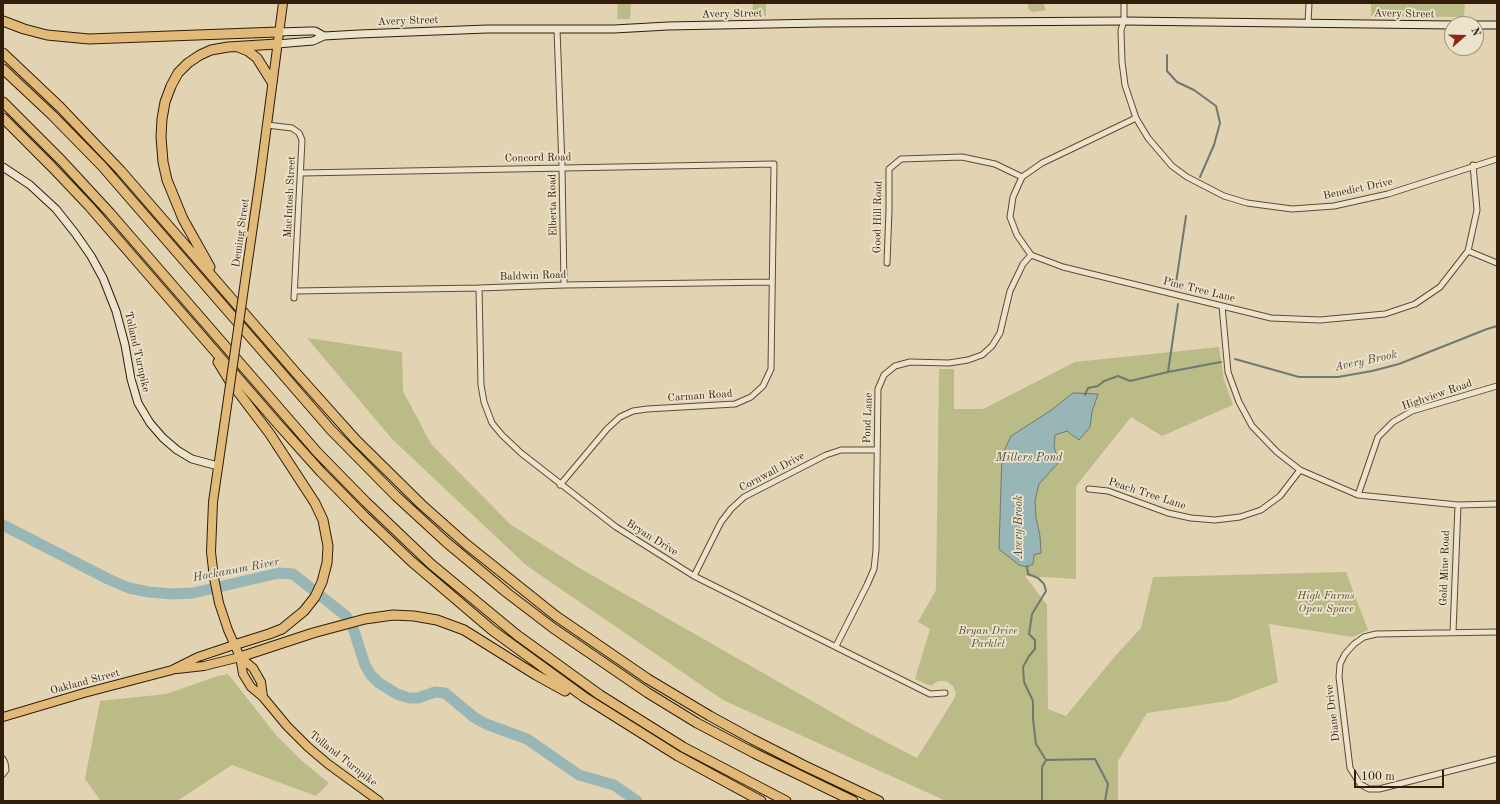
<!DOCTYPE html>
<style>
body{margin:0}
#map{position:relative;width:1500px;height:804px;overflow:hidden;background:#e2d4b2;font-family:"Old Standard TT",serif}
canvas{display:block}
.frame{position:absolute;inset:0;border:4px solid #311d09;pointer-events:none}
.north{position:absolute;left:1444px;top:16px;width:40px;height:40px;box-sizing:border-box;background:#ece3cd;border:1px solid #a1947f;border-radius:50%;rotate:70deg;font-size:11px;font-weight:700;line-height:16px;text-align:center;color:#311d09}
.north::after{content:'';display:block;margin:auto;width:14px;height:18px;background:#8f2418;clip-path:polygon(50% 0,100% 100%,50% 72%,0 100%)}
.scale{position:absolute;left:1354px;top:770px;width:90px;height:18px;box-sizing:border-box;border:2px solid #311d09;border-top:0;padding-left:5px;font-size:12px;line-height:14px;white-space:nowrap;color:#311d09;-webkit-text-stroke:3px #ece3cd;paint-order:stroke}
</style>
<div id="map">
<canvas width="1500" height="804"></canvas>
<div class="frame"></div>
<div class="north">N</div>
<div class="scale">100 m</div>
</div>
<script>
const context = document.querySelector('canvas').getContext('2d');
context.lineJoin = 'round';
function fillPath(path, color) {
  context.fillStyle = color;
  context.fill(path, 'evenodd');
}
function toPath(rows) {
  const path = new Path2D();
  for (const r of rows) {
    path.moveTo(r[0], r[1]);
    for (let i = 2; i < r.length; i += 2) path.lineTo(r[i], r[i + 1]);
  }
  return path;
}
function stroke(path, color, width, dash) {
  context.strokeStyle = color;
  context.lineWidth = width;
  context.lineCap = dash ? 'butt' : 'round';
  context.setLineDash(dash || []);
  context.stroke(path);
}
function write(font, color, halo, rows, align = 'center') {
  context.font = font + ' "Old Standard TT",serif';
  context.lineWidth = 3.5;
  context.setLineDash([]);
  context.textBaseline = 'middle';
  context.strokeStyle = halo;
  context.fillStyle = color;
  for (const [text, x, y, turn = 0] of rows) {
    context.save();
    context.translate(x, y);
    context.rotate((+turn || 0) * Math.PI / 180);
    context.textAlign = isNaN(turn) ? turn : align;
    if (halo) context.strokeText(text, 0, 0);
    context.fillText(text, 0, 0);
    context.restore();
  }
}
const green = toPath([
 [618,3,631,3,630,19,617,19],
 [753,3,766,3,766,16,752,16],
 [1028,3,1043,3,1046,10,1032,12,1028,9],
 [1371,3,1465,3,1464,17,1371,16],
 [307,338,402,352,403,391,431,444,510,524,581,569,861,729,917,758,954,699,956,693,953,686,946,681,938,681,931,686,915,679,930,629,918,622,936,590,939,369,954,369,954,409,983,409,1075,362,1219,347,1224,380,1233,405,1162,436,1131,417,1076,486,1076,579,1025,576,1047,605,1048,709,1066,716,1116,655,1141,628,1153,577,1346,572,1368,630,1353,637,1269,624,1278,682,1228,701,1147,713,1118,761,1118,801,946,801,723,700,527,566,392,439],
 [228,674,276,735,302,761,329,783,316,796,232,765,177,801,101,801,85,779,100,701,166,694,218,676]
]);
const water = toPath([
 [1073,393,1098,394,1092,412,1090,427,1079,440,1067,431,1055,435,1054,447,1059,462,1039,484,1035,500,1036,518,1040,536,1041,553,1034,555,1033,564,1027,567,1019,565,999,549,1002,455,1011,436,1050,411,1073,393]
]);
const stream = toPath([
 [1167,55,1167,71,1177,82,1194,90,1216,106,1220,123,1214,145,1200,177],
 [1176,283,1186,216],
 [1235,359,1299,377,1338,377,1372,371,1399,364,1487,329,1497,326],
 [1168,372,1178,304],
 [1085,395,1088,388,1098,386,1104,381,1118,376,1130,381,1168,372,1221,362],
 [1027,566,1028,574,1038,578,1044,584,1046,591,1032,614,1029,634,1035,640,1035,649,1029,656,1023,667,1024,682,1033,701,1033,719,1036,744,1046,760,1095,759,1108,784,1105,801],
 [1042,801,1042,767,1046,760]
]);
const river = toPath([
 [3,525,108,579,129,588,149,592,173,594,193,593,279,573,293,574,346,616,353,628,365,665,371,675,379,683,397,694,409,698,418,698,435,692,445,693,475,718,486,724,527,739,579,775,614,785,637,801]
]);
const street = toPath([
 [1124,3,1124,21,1121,30,1122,62,1125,85,1136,118,1148,138,1172,166,1187,177,1224,196,1247,203,1292,209,1334,206,1388,194,1497,159],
 [1308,23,1309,3],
 [557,29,562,167,564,285],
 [1136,118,1042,163,1022,177,1013,197,1010,217,1017,235,1031,255,1063,267,1271,318,1320,320,1385,314,1415,304,1440,287,1468,251,1477,210,1473,165],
 [267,125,292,128,299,133,302,140,294,298],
 [302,173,774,164,771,369,763,386,751,397,735,404,647,409,633,411,620,417,607,429,560,485],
 [1468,251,1497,263],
 [887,263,889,210,889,169,901,159,962,157,995,164,1022,177],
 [479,288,481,385,484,402,492,423,502,435,521,453,616,527,694,576,930,694,945,693],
 [295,291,479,288,564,285,772,282],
 [1222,306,1228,372,1239,402,1252,426,1277,452,1300,470,1358,495,1458,505,1497,504],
 [1089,489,1108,491,1168,513,1191,518,1215,520,1240,517,1261,510,1280,496,1300,470],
 [1358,495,1378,437,1393,422,1412,411,1497,386],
 [694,576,721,522,731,509,744,497,826,455,841,450,877,450],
 [1453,632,1458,505],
 [1497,632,1376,634,1364,637,1354,644,1345,654,1340,664,1339,677,1350,768,1360,784,1369,789,1379,789,1387,787,1497,759],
 [836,646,867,585,874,569,876,550,878,389,884,375,895,366,910,362,949,363,968,360,982,355,992,346,1000,333,1010,291,1023,264,1031,255],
 [3,759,5,763,6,770,3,774]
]);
const secondary = toPath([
 [1476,25,1497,25],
 [278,32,310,31,315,31,324,36],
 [277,44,313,41,324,36,359,34,487,29,614,29,668,26,821,23,1124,21,1452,25],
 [3,167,30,185,56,209,75,233,91,256,103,278,116,311,125,345,131,379,138,403,150,423,163,438,177,450,192,459,218,466]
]);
const primary = toPath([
 [245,281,260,178,283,3],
 [228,399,213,502,211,552,214,578,219,603,228,630,240,657,243,674,251,687,263,697,287,726,308,747,328,764,379,801],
 [240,657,253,668,261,682,263,697],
 [177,669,204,666,240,657],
 [3,717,84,693,172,670,198,657,234,645]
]);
const highway = toPath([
 [3,21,24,29,47,35,89,39,278,32],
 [238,47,248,51,257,58,272,82],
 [3,53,60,107,121,171,297,374,356,440,421,504,466,544,556,616,648,679,710,716,752,739,803,765,879,801],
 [3,69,52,115,102,166,331,430,396,496,446,542,506,592,553,628,648,693,697,723,754,753,853,801],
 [3,102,62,161,110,213,317,452,366,502,431,564,517,635,600,695,683,747,786,801],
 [3,118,52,167,89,206,277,423,321,472,364,516,411,561,492,630,584,697,678,756,761,801],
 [210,267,183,219,167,180,163,162,161,137,162,119,165,102,171,86,178,73,188,63,200,55,211,50,228,47,277,44],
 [218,362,229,380,270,434,315,503,323,520,328,546,327,563,322,582,315,597,304,611,282,629,269,634,234,645],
 [240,657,313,633,365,619,393,615,414,616,437,620,464,630,536,675,565,691]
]);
const primaryBridge = toPath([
 [228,399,245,281]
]);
const streetNames = [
 ["Avery Street",732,14,-1],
 ["Avery Street",1404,14,1],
 ["Avery Street",408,21,-2],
 ["Concord Road",538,158,-1],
 ["Benedict Drive",1358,189,-12],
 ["MacIntosh Street",290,197,-87],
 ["Elberta Road",553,205,-91],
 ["Good Hill Road",878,217,-89],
 ["Deming Street",241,233,-82],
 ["Baldwin Road",533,276,-2],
 ["Pine Tree Lane",1199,290,14],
 ["Tolland Turnpike",137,352,77],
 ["Highview Road",1437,395,-19],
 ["Carman Road",700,396,-4],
 ["Pond Lane",868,418,-88],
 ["Cornwall Drive",772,472,-28],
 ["Peach Tree Lane",1147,494,18],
 ["Bryan Drive",652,538,32],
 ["Gold Mine Road",1445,568,-88],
 ["Oakland Street",85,682,-15],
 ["Diane Drive",1333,713,-97],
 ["Tolland Turnpike",343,759,38]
];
const parkNames = [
 ["High Farms",1326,596],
 ["Open Space",1326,609],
 ["Bryan Drive",988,631],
 ["Parklet",988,644]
];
const waterNames = [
 ["Avery Brook",1366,361,-12],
 ["Millers Pond",1029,458],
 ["Avery Brook",1019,527,-90],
 ["Hockanum River",236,570,-11]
];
fillPath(green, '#babb87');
fillPath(water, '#98b6b6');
stroke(water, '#6f7971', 1);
stroke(stream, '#6f7971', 2);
stroke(river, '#98b6b6', 11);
stroke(street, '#5d4b33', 7);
stroke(secondary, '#311d09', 9);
stroke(primary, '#311d09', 10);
stroke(highway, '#311d09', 11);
stroke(street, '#ece3cd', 5);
stroke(secondary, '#ece3cd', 7);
stroke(primary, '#e1ba79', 8);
stroke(highway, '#e1ba79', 9);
stroke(primaryBridge, '#311d09', 10, []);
stroke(primaryBridge, '#e1ba79', 8);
write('11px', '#311d09', '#ece3cd', streetNames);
write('italic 11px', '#5a4c2f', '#ece3cd', parkNames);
write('italic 12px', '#504b3d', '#ece3cd', waterNames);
</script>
